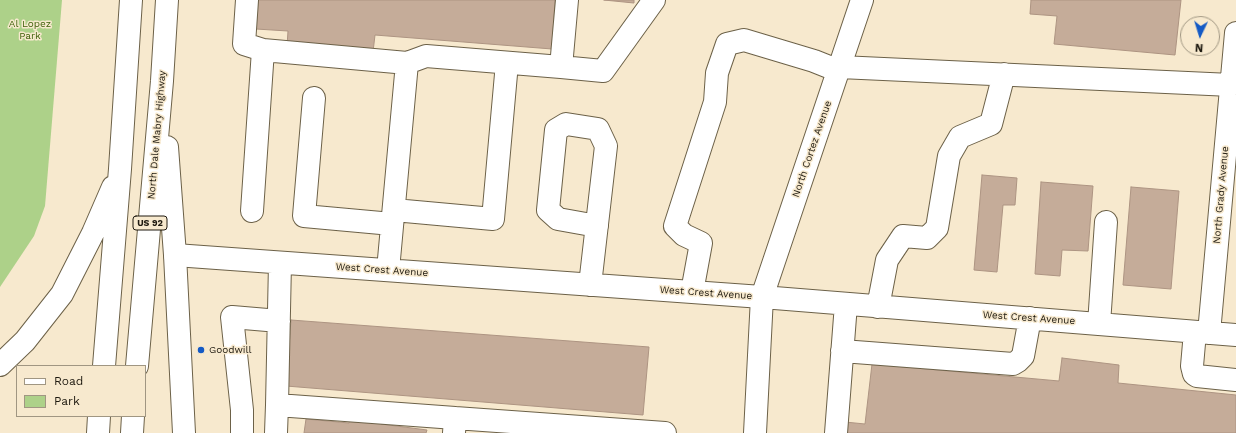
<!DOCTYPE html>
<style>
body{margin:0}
#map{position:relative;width:1236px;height:433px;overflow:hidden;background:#f7e9ce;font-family:"Work Sans",sans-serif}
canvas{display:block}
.legend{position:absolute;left:16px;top:365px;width:130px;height:52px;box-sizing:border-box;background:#f7e9ce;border:1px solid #a09682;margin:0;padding:5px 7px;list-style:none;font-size:12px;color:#1e190f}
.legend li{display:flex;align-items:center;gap:8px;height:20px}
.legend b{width:20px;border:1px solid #a09682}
.north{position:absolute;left:1180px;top:16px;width:40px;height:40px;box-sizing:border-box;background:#f7e9ce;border:1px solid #a09682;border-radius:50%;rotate:184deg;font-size:11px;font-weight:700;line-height:16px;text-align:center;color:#1e190f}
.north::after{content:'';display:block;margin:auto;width:14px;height:18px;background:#145ac5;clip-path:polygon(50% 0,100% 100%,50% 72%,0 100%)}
</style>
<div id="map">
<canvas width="1236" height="433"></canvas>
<ul class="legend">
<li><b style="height:5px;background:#fff"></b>Road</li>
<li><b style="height:11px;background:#add189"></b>Park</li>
</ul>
<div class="north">N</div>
</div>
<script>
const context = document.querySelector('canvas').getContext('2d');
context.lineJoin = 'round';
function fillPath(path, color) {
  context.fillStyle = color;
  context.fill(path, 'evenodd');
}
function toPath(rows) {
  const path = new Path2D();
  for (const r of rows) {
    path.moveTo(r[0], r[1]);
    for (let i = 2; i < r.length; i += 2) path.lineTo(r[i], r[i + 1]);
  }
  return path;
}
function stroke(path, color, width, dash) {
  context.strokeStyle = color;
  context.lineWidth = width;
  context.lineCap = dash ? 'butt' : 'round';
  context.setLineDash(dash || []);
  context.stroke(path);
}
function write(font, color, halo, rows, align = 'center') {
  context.font = font + ' "Work Sans",sans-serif';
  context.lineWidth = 3;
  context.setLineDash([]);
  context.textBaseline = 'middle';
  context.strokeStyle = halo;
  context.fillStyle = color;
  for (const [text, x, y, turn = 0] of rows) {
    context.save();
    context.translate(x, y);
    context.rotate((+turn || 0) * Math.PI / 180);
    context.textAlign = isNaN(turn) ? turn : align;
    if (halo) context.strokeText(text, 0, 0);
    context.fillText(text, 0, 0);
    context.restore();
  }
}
const green = toPath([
 [0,0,62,0,45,206,34,236,0,287]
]);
const building = toPath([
 [258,0,555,0,552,49,375,35,373,52,287,46,288,31,256,29,258,0],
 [604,0,634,0,634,3,604,0],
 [1031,0,1181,0,1175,55,1054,44,1057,16,1030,14,1031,0],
 [982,175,1017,178,1015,205,1003,205,997,272,974,270,982,175],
 [1041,182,1093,186,1088,251,1062,250,1060,276,1035,274,1041,182],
 [1131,187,1179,191,1171,289,1123,285,1131,187],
 [291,320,649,347,643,415,286,386,291,320],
 [1062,358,1119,365,1118,383,1236,395,1236,433,844,433,845,422,865,424,872,364,1059,381,1062,358],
 [351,412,381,416,381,424,427,430,426,433,304,433,306,419,349,423,351,412]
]);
const minor = toPath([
 [247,0,244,44,263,50,252,211],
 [263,50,407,63,388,270],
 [407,63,426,56,561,67,603,71,654,0],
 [561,67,567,0],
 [840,67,1231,85],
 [314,98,304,216,392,224],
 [394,210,493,219,507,63],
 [175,255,762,297,1236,335],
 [590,285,606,146,598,129,566,124,556,130,548,210,558,219,597,226],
 [692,292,701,243,684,235,675,226,715,102,717,73,727,44,744,40,814,61,839,71],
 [878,307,887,260,903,236,927,238,937,228,949,156,960,137,991,124,1004,74],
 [1099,324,1106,222],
 [1195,332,1192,366,1194,374,1197,376,1236,380],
 [1209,333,1236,33],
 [842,351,1013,364,1018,361,1023,356,1030,318],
 [277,405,280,263],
 [455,418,665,433],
 [242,433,242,410,232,317,279,321],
 [276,433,277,405,455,418,454,433],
 [755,433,762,297,862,0],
 [836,433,846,304]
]);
const major = toPath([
 [167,147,175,255,184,433],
 [0,365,25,341,62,294,93,233,113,187],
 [104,366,120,169,131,0],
 [137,366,162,81,167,0],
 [98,433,99,416],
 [132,433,133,416]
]);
const markers = [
 [201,350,4,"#145ac5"]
];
const shields = [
 [150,223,34]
];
const shieldNames = [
 ["US 92",150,223]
];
const parkNames = [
 ["Al Lopez",30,24],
 ["Park",30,36]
];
const streetNames = [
 ["North Dale Mabry Highway",157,135,-85],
 ["North Cortez Avenue",812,149,-71],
 ["North Grady Avenue",1221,195,-85],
 ["West Crest Avenue",382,270,4],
 ["West Crest Avenue",706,293,4],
 ["West Crest Avenue",1029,318,4]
];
const poiNames = [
 ["Goodwill",209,350]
];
fillPath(green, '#add189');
fillPath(building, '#c5ac99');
stroke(building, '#ad9482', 1);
stroke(minor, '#6c6148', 24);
stroke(major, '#6c6148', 24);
stroke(minor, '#fff', 22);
stroke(major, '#fff', 22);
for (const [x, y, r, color] of markers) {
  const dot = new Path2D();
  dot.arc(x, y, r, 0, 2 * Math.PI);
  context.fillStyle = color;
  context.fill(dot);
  stroke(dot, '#f7e9ce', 1.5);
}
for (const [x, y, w] of shields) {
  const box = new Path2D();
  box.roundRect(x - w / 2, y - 7, w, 14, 3);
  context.fillStyle = '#f7e9ce';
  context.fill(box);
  stroke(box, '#1e190f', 1);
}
write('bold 9px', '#1e190f', null, shieldNames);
write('10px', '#3e600a', '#f7e9ce', parkNames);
write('10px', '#1e190f', '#f7e9ce', streetNames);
write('10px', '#1e190f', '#f7e9ce', poiNames, 'left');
</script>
